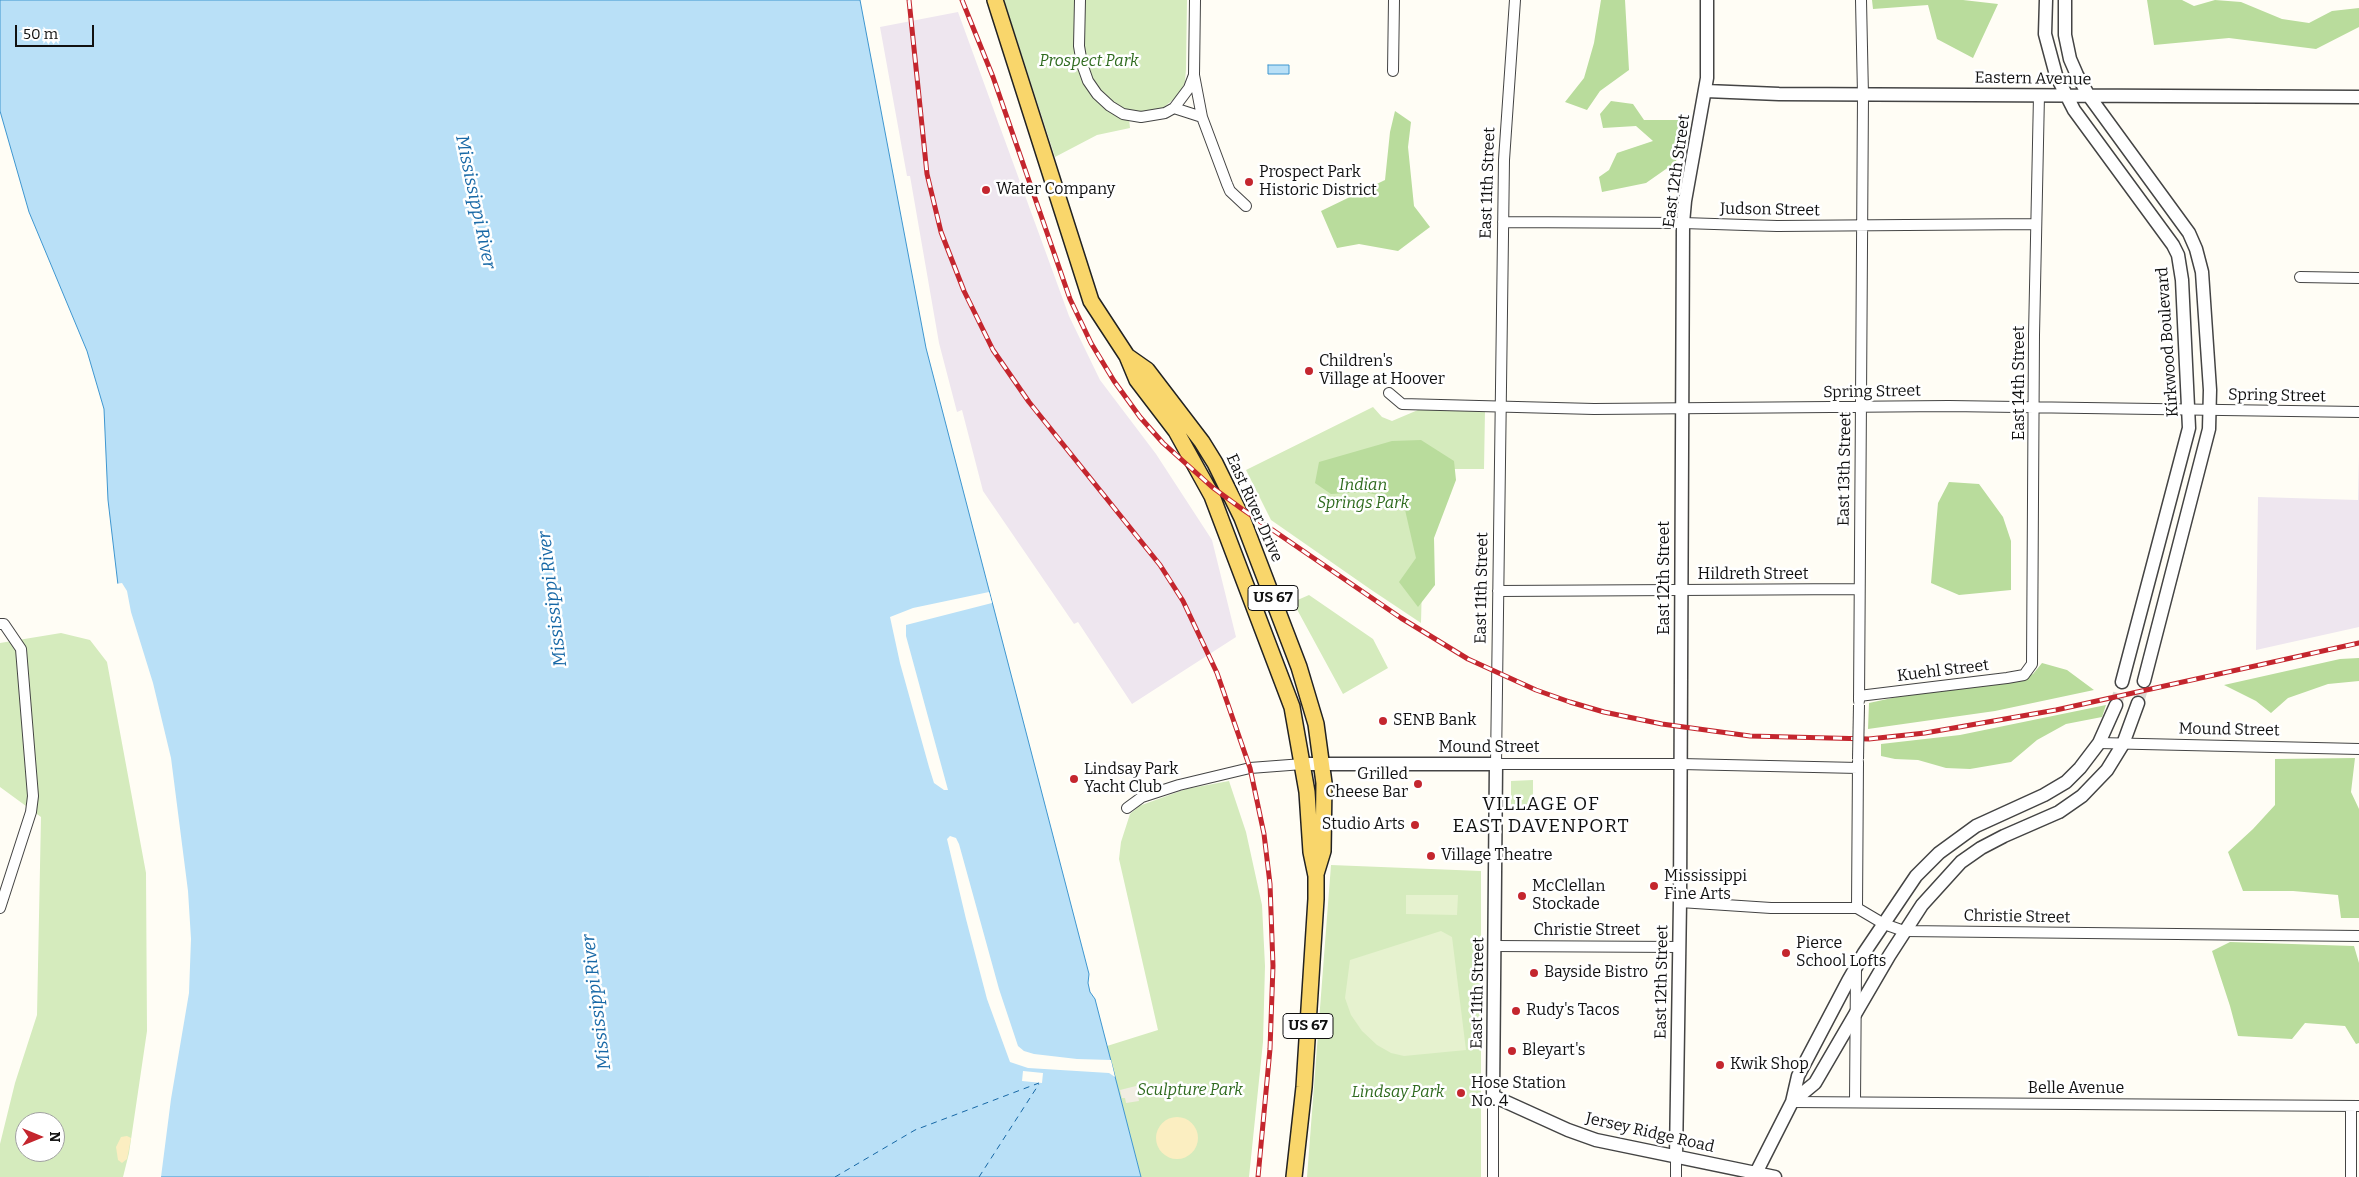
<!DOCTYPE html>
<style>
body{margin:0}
#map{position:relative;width:2359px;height:1177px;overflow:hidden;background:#fffdf5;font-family:Bitter,serif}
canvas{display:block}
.north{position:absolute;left:15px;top:1112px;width:50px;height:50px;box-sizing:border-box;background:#fff;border:1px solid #a0a0a0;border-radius:50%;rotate:90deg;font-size:14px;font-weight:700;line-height:20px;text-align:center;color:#111}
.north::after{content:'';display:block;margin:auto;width:18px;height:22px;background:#c4262e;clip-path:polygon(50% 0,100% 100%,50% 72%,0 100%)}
.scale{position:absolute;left:15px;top:25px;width:79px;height:22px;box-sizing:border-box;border:2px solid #111;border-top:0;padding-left:6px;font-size:15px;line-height:18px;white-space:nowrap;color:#111;-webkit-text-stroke:4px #fff;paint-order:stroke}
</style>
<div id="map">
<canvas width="2359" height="1177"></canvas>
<div class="north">N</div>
<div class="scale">50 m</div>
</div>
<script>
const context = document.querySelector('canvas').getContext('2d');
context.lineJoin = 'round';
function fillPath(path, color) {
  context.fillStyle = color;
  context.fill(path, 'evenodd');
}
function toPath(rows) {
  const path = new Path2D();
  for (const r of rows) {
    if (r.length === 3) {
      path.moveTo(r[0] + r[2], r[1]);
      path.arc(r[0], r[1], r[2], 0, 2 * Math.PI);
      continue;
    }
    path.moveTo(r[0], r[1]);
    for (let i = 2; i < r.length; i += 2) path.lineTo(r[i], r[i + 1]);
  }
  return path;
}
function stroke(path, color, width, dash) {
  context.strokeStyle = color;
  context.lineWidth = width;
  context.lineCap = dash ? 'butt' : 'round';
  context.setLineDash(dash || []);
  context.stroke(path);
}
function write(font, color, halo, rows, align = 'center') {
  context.font = font + ' Bitter,serif';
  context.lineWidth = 5;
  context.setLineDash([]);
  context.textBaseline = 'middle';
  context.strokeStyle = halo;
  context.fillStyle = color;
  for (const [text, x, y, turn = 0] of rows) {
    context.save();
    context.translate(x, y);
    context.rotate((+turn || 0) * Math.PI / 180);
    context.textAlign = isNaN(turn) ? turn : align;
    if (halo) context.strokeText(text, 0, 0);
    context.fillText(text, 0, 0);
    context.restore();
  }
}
const industrial = toPath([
 [958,12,1069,316,1100,380,1156,454,1212,540,1236,637,1132,704,1078,622,1074,624,983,491,962,410,957,412,939,343,910,176,907,176,880,27],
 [2359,455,2359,627,2256,650,2258,497,2358,500]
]);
const green = toPath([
 [1004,0,1187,0,1186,69,1185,82,1179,95,1159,111,1143,113,1128,110,1130,128,1097,135,1055,157],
 [1373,407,1382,417,1392,421,1418,410,1485,410,1484,469,1451,469,1423,543,1421,623,1370,589,1271,520,1246,470],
 [1309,595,1373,639,1388,668,1343,694,1293,602],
 [61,633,90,640,107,662,146,873,147,1031,129,1153,123,1177,0,1177,0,1144,15,1083,37,1015,41,817,0,787,0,643],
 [25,1122,55,1122,55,1152,25,1152],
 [1533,780,1533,806,1511,806,1511,781],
 [1229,781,1246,832,1262,905,1265,966,1263,1042,1249,1177,1141,1177,1107,1046,1158,1030,1119,859,1121,842,1130,814,1139,806,1186,789],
 [1331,865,1481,871,1481,1177,1307,1177]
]);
const forest = toPath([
 [1601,0,1625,0,1629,70,1600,91,1587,110,1565,102,1584,78,1594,43],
 [1872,0,1963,0,1998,4,1973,58,1937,39,1928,5,1873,9],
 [2147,0,2182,0,2194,6,2215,0,2241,2,2282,19,2309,23,2332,11,2359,8,2359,27,2316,49,2229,38,2154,45],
 [1611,101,1633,104,1644,120,1681,120,1676,162,1646,183,1602,192,1599,177,1609,170,1617,153,1653,141,1636,126,1603,128,1600,114],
 [1395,111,1411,122,1408,147,1414,206,1430,227,1398,251,1359,244,1337,248,1321,211,1385,180,1390,132],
 [1421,440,1454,461,1456,480,1434,538,1435,585,1418,607,1399,582,1416,558,1403,501,1365,492,1331,494,1315,483,1319,462,1392,441],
 [1949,482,1979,484,2003,517,2011,541,2011,590,1959,595,1931,583,1938,503],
 [2359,658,2359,681,2328,684,2288,698,2271,713,2256,701,2224,685,2340,659],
 [2042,663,2067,670,2094,690,1995,711,1868,729,1869,703,1906,695,2010,682,2033,674],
 [2106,705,2102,717,2066,724,2037,740,2011,762,1970,769,1946,768,1918,760,1895,759,1881,756,1881,744,1960,735],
 [2355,758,2351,792,2359,809,2359,918,2341,918,2338,895,2293,891,2243,891,2228,852,2253,829,2275,805,2275,759],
 [2230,942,2354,946,2359,963,2359,1043,2356,1044,2345,1026,2305,1023,2292,1039,2238,1036,2230,1006,2212,951]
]);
const sand = toPath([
 [1177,1138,21],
 [127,1136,131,1138,129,1149,127,1159,122,1163,118,1160,116,1147,121,1137]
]);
const pitch = toPath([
 [1406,895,1458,895,1457,915,1406,914],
 [1441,931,1452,937,1466,1050,1404,1056,1391,1053,1377,1045,1362,1031,1351,1015,1345,998,1350,960]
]);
const plaza = toPath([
 [1136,1086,1139,1101,1126,1103,1125,1098,1122,1098,1120,1090]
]);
const water = toPath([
 [0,0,860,0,926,348,1089,974,1088,983,1090,992,1095,999,1141,1177,158,1177,186,958,169,776,118,585,108,500,104,409,87,351,29,212,0,111,0,0],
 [1268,65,1289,65,1289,74,1268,74,1268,65]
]);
const pier = toPath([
 [122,583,127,591,131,612,153,683,171,758,188,891,191,939,189,993,171,1099,161,1177,155,1177,152,1165,183,958,167,776,115,586,115,584],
 [989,592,992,603,906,625,906,636,948,790,944,790,934,783,929,767,900,663,890,617,913,608],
 [950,836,956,838,959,844,999,989,1018,1046,1024,1051,1034,1054,1077,1059,1111,1060,1115,1077,1109,1073,1028,1068,1010,1062,987,999,966,919,947,839],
 [1023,1071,1043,1073,1042,1083,1022,1081]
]);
const ferry = toPath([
 [835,1177,915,1130,1039,1083],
 [979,1177,1039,1084]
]);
const tertiaryTunnel = toPath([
 [2138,703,2144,681],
 [2116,705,2122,682]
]);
const minor = toPath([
 [1080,0,1079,46,1082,64,1088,81,1097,94,1110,106,1123,114,1141,117,1165,113,1174,108,1189,88,1194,75,1195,0],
 [1515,0,1504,160,1496,764,1681,764,1858,768],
 [1393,71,1394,0],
 [1194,75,1202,117,1227,184,1230,191,1246,206],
 [1174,108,1202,117],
 [1503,222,1683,223,1777,226,2036,224],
 [2300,277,2359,278],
 [1389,393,1402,404,1594,409,1949,406,2359,412],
 [1498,591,1859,589],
 [0,624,4,624,21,649,33,796,31,812,0,908],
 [1859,696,2007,678,2024,675,2032,664,2034,335,2039,95],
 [1859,701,1863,95,1861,0],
 [2099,743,2359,749],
 [1127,808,1142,797,1179,785,1250,768,1303,764],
 [1680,902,1771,908,1857,908,1884,924,1904,931,2359,936],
 [1857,908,1858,762],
 [1495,946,1679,947],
 [1792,1102,2359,1106],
 [1855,1102,1856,967],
 [1493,1177,1493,1096],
 [1676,1177,1676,1157],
 [2351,1177,2351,1106]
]);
const tertiary = toPath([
 [2046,0,2045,34,2056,75,2074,110,2173,245,2178,255,2182,280,2189,428,2122,682],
 [2065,0,2065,35,2070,59,2077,75,2089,96,2189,233,2196,249,2202,272,2210,390,2209,429,2144,681],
 [1706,91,1779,94,2359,97],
 [1303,764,1496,764,1493,1096,1568,1130,1596,1140,1775,1177],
 [1792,1102,1815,1083,1889,956,1922,905,1961,862,1981,848,2004,836,2059,812,2082,796,2107,770,2123,744,2138,703],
 [1676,1157,1680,902,1683,223,1685,201,1707,78,1707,0],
 [1756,1173,1792,1102,1798,1076,1848,981,1864,953,1916,876,1939,853,1976,826,2044,795,2066,782,2080,768,2099,743,2116,705]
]);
const primary = toPath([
 [995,0,1091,301,1127,356,1137,380,1176,431,1212,496,1292,707,1307,792,1311,852,1316,876,1316,899,1304,1087,1294,1177],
 [1127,356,1147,370,1202,442,1215,463,1242,518,1299,667,1316,724,1324,783,1323,851,1316,874]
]);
const rail = toPath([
 [909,0,927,174,941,232,964,291,993,350,1029,402,1160,565,1183,601,1217,673,1250,768,1264,834,1270,884,1273,966,1270,1049,1258,1177],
 [962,0,993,77,1070,299,1091,343,1114,381,1140,417,1163,443,1212,487,1242,509,1401,618,1468,659,1536,690,1570,702,1604,712,1662,724,1750,736,1869,739,1925,733,2056,710,2359,643]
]);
const minorBridge = toPath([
 [1858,759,1859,705]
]);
const markers = [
 [1249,182,5,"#c4262e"],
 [986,190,5,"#c4262e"],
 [1309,371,5,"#c4262e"],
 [1383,721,5,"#c4262e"],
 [1074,779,5,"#c4262e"],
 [1418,784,5,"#c4262e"],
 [1415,825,5,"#c4262e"],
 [1431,856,5,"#c4262e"],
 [1654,886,5,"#c4262e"],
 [1522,896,5,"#c4262e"],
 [1786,953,5,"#c4262e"],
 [1534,973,5,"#c4262e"],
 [1516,1011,5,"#c4262e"],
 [1512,1051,5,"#c4262e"],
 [1720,1065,5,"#c4262e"],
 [1461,1093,5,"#c4262e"]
];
const shields = [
 [1273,598,50],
 [1308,1026,50]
];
const shieldNames = [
 ["US 67",1273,598],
 ["US 67",1308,1026]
];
const parkNames = [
 ["Prospect Park",1089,62],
 ["Indian",1363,486],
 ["Springs Park",1363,504],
 ["Sculpture Park",1190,1091],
 ["Lindsay Park",1398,1093]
];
const streetNames = [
 ["Eastern Avenue",2033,79,1],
 ["East 12th Street",1677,171,-82],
 ["East 11th Street",1488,183,-88],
 ["Judson Street",1770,210,1],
 ["Kirkwood Boulevard",2168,342,-94],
 ["East 14th Street",2020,383,-90],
 ["Spring Street",1872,392,-1],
 ["Spring Street",2277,396,1],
 ["East 13th Street",1845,469,-89],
 ["East River Drive",1254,508,66],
 ["Hildreth Street",1753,575],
 ["East 12th Street",1665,578,-90],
 ["East 11th Street",1482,588,-89],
 ["Kuehl Street",1943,671,-7],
 ["Mound Street",2229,730,1],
 ["Mound Street",1489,748],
 ["Christie Street",2017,917,1],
 ["Christie Street",1587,931],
 ["East 12th Street",1662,982,-89],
 ["East 11th Street",1478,993,-89],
 ["Belle Avenue",2076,1089],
 ["Jersey Ridge Road",1650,1133,13]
];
const poiNames = [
 ["Prospect Park",1259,173],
 ["Historic District",1259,191],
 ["Water Company",996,190],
 ["Children's",1319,362],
 ["Village at Hoover",1319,380],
 ["SENB Bank",1393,721],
 ["Lindsay Park",1084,770],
 ["Yacht Club",1084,788],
 ["Grilled",1408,775,"right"],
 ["Cheese Bar",1408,793,"right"],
 ["Studio Arts",1405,825,"right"],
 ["Village Theatre",1441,856],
 ["Mississippi",1664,877],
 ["Fine Arts",1664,895],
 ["McClellan",1532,887],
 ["Stockade",1532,905],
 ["Pierce",1796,944],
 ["School Lofts",1796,962],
 ["Bayside Bistro",1544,973],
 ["Rudy's Tacos",1526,1011],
 ["Bleyart's",1522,1051],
 ["Kwik Shop",1730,1065],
 ["Hose Station",1471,1084],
 ["No. 4",1471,1102]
];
const waterNames = [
 ["Mississippi River",475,202,78],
 ["Mississippi River",553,599,-97],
 ["Mississippi River",597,1002,-97]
];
const quarterNames = [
 ["VILLAGE OF",1541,805],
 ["EAST DAVENPORT",1541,827]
];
fillPath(industrial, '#eee6ef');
fillPath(green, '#d5ebbd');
fillPath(forest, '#b9dc9c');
fillPath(sand, '#fbeec1');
fillPath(pitch, '#e6f2cf');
fillPath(plaza, '#f1ede2');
fillPath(water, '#b9e0f7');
stroke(water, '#3f96cf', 1);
fillPath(pier, '#fffdf5');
stroke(ferry, '#1768a6', 1, [6, 5]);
stroke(tertiaryTunnel, '#dbdad3', 12, [12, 6]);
stroke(minor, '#444', 12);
stroke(tertiary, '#444', 15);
stroke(primary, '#222', 18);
stroke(minor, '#fff', 10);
stroke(tertiary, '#fff', 12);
stroke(primary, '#f9d66b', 15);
stroke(rail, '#c4262e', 5);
stroke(rail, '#fff', 3, [9]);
stroke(minorBridge, '#444', 12, []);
stroke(minorBridge, '#fff', 10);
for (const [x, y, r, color] of markers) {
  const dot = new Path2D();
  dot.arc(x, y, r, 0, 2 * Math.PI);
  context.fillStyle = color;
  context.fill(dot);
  stroke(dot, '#fff', 2);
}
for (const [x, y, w] of shields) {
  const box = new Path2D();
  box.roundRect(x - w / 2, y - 12.5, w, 25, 4);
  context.fillStyle = '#fff';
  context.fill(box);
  stroke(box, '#111', 1);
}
write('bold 15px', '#111', null, shieldNames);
write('italic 16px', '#2f6b1f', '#fff', parkNames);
write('16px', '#111', '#fff', streetNames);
write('16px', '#111', '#fff', poiNames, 'left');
write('italic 18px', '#1768a6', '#fff', waterNames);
context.letterSpacing = '1px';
write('19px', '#111', '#fff', quarterNames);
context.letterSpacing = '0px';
</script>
